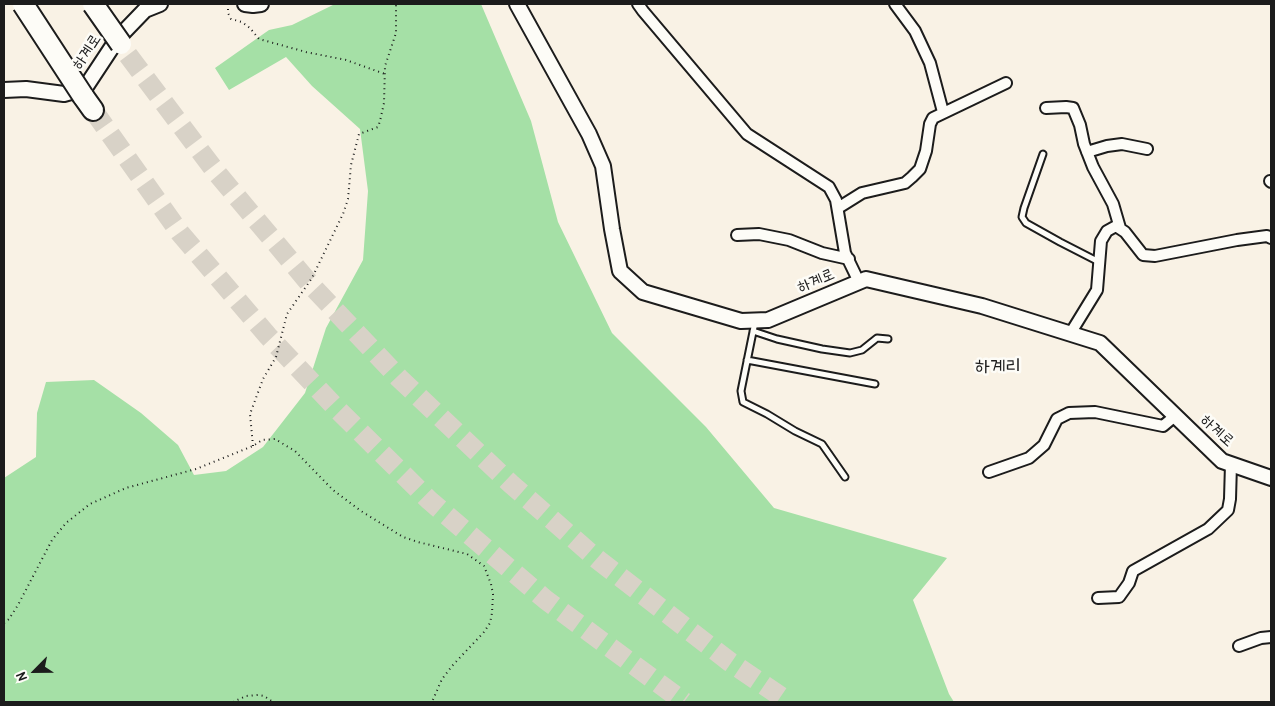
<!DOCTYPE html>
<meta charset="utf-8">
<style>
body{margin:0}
#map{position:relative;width:1275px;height:706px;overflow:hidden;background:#f9f2e5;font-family:"Patrick Hand",sans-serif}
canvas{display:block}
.frame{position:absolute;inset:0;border:5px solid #1c1c1c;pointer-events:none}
.north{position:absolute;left:10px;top:646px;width:50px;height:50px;-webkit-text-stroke:4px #fdfcf7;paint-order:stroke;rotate:247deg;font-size:14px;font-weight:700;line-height:20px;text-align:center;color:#1c1c1c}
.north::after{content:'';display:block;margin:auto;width:18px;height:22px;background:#1c1c1c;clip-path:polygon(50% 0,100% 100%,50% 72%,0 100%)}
</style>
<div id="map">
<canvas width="1275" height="706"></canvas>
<div class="frame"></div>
<div class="north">N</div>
</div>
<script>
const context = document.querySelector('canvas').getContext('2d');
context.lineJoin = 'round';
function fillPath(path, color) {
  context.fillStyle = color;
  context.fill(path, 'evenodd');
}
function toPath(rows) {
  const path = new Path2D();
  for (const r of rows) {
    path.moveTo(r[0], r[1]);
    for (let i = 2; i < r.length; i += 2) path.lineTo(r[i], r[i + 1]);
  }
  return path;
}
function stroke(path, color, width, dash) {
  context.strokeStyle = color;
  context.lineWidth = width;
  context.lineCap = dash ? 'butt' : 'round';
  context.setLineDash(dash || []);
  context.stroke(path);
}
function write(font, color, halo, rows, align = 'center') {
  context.font = font + ' "Patrick Hand","Poor Story",sans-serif';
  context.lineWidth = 5;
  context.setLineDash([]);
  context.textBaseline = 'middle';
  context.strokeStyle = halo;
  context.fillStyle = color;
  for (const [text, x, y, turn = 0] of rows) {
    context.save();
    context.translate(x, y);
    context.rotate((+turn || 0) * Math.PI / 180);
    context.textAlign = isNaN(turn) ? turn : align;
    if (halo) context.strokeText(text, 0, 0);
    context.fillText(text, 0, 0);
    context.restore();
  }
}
const green = toPath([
 [335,4,481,4,531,121,558,222,612,333,706,427,774,508,947,558,913,600,949,694,954,702,4,702,4,478,36,457,37,413,46,382,94,380,141,413,178,445,194,475,226,471,263,447,305,393,326,328,363,260,368,191,360,129,312,86,286,57,229,90,215,68,269,30,292,25]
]);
const motorwayTunnel = toPath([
 [128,55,216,172,310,284,399,378,511,484,597,559,730,662,789,702],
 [93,110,180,233,268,336,339,411,429,500,546,600,684,702]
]);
const path = toPath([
 [228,4,228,13,231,19,242,22,250,28,259,39,306,52,346,60,385,74],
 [253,446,250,414,263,379,276,357,287,314,312,278,343,214,348,199,351,165,359,134,378,127,380,121,384,103,385,66,396,33,396,4],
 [4,623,9,619,18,605,52,540,66,523,90,504,126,488,196,469,253,446,262,440,275,439,295,451,333,490,361,511,403,537,418,542,467,554,484,566,491,584,493,594,492,613,490,623,484,632,452,666,442,679,432,702],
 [233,702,246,696,258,695,264,696,273,702]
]);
const service = toPath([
 [1043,154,1024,208,1022,217,1026,223,1060,242,1099,262],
 [755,322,741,391,743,402,767,414,795,431,822,444,845,477],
 [753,331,777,339,822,349,850,353,862,350,877,338,888,339],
 [747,360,875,384]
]);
const minor = toPath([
 [638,4,643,11,747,134,829,187,836,200,845,253,859,282],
 [895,4,915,31,930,63,943,112],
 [1046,108,1066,107,1073,108,1080,125,1084,144,1093,167,1113,204,1120,228],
 [1087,152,1107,146,1122,144,1147,149],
 [1270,181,1271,182],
 [838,208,862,193,905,183,912,177,920,169,926,151,930,124,933,118,1006,83],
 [737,235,759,234,789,240,822,253,849,259],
 [1070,334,1097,290,1101,241,1107,231,1116,226,1125,232,1143,255,1155,256,1237,240,1267,236,1271,238],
 [989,472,1029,458,1044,445,1057,419,1069,413,1095,412,1163,426,1175,416],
 [1098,598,1119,597,1129,583,1133,571,1208,529,1228,510,1230,499,1231,464],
 [1239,646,1261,638,1271,637]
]);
const tertiary = toPath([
 [245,4,253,5,261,4],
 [517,4,589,134,603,166,612,229,620,271,643,292,741,321,768,320,866,279,982,306,1100,343,1222,461,1271,478],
 [4,90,26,89,64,94,85,88,118,38,145,10,160,4]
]);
const motorway = toPath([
 [83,96,93,110]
]);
const motorwayBridge = toPath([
 [23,4,83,96],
 [93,4,121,44]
]);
const streetNames = [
 ["하계로",87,52,-57],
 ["하계로",816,281,-23],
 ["하계로",1217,431,42]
];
const quarterNames = [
 ["하계리",998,367]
];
fillPath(green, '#a5e0a6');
stroke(motorwayTunnel, '#d8d2c7', 20, [20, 10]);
stroke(service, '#1c1c1c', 9);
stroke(minor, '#1c1c1c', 14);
stroke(tertiary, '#1c1c1c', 18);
stroke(motorway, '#1c1c1c', 24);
stroke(path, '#1c1c1c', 2, [1, 4]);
stroke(service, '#fdfcf7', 5);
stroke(minor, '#fdfcf7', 10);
stroke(tertiary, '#fdfcf7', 14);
stroke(motorway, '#fdfcf7', 20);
stroke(motorwayBridge, '#1c1c1c', 24, []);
stroke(motorwayBridge, '#fdfcf7', 20);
write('16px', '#1c1c1c', '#fdfcf7', streetNames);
write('19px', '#1c1c1c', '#fdfcf7', quarterNames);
</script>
